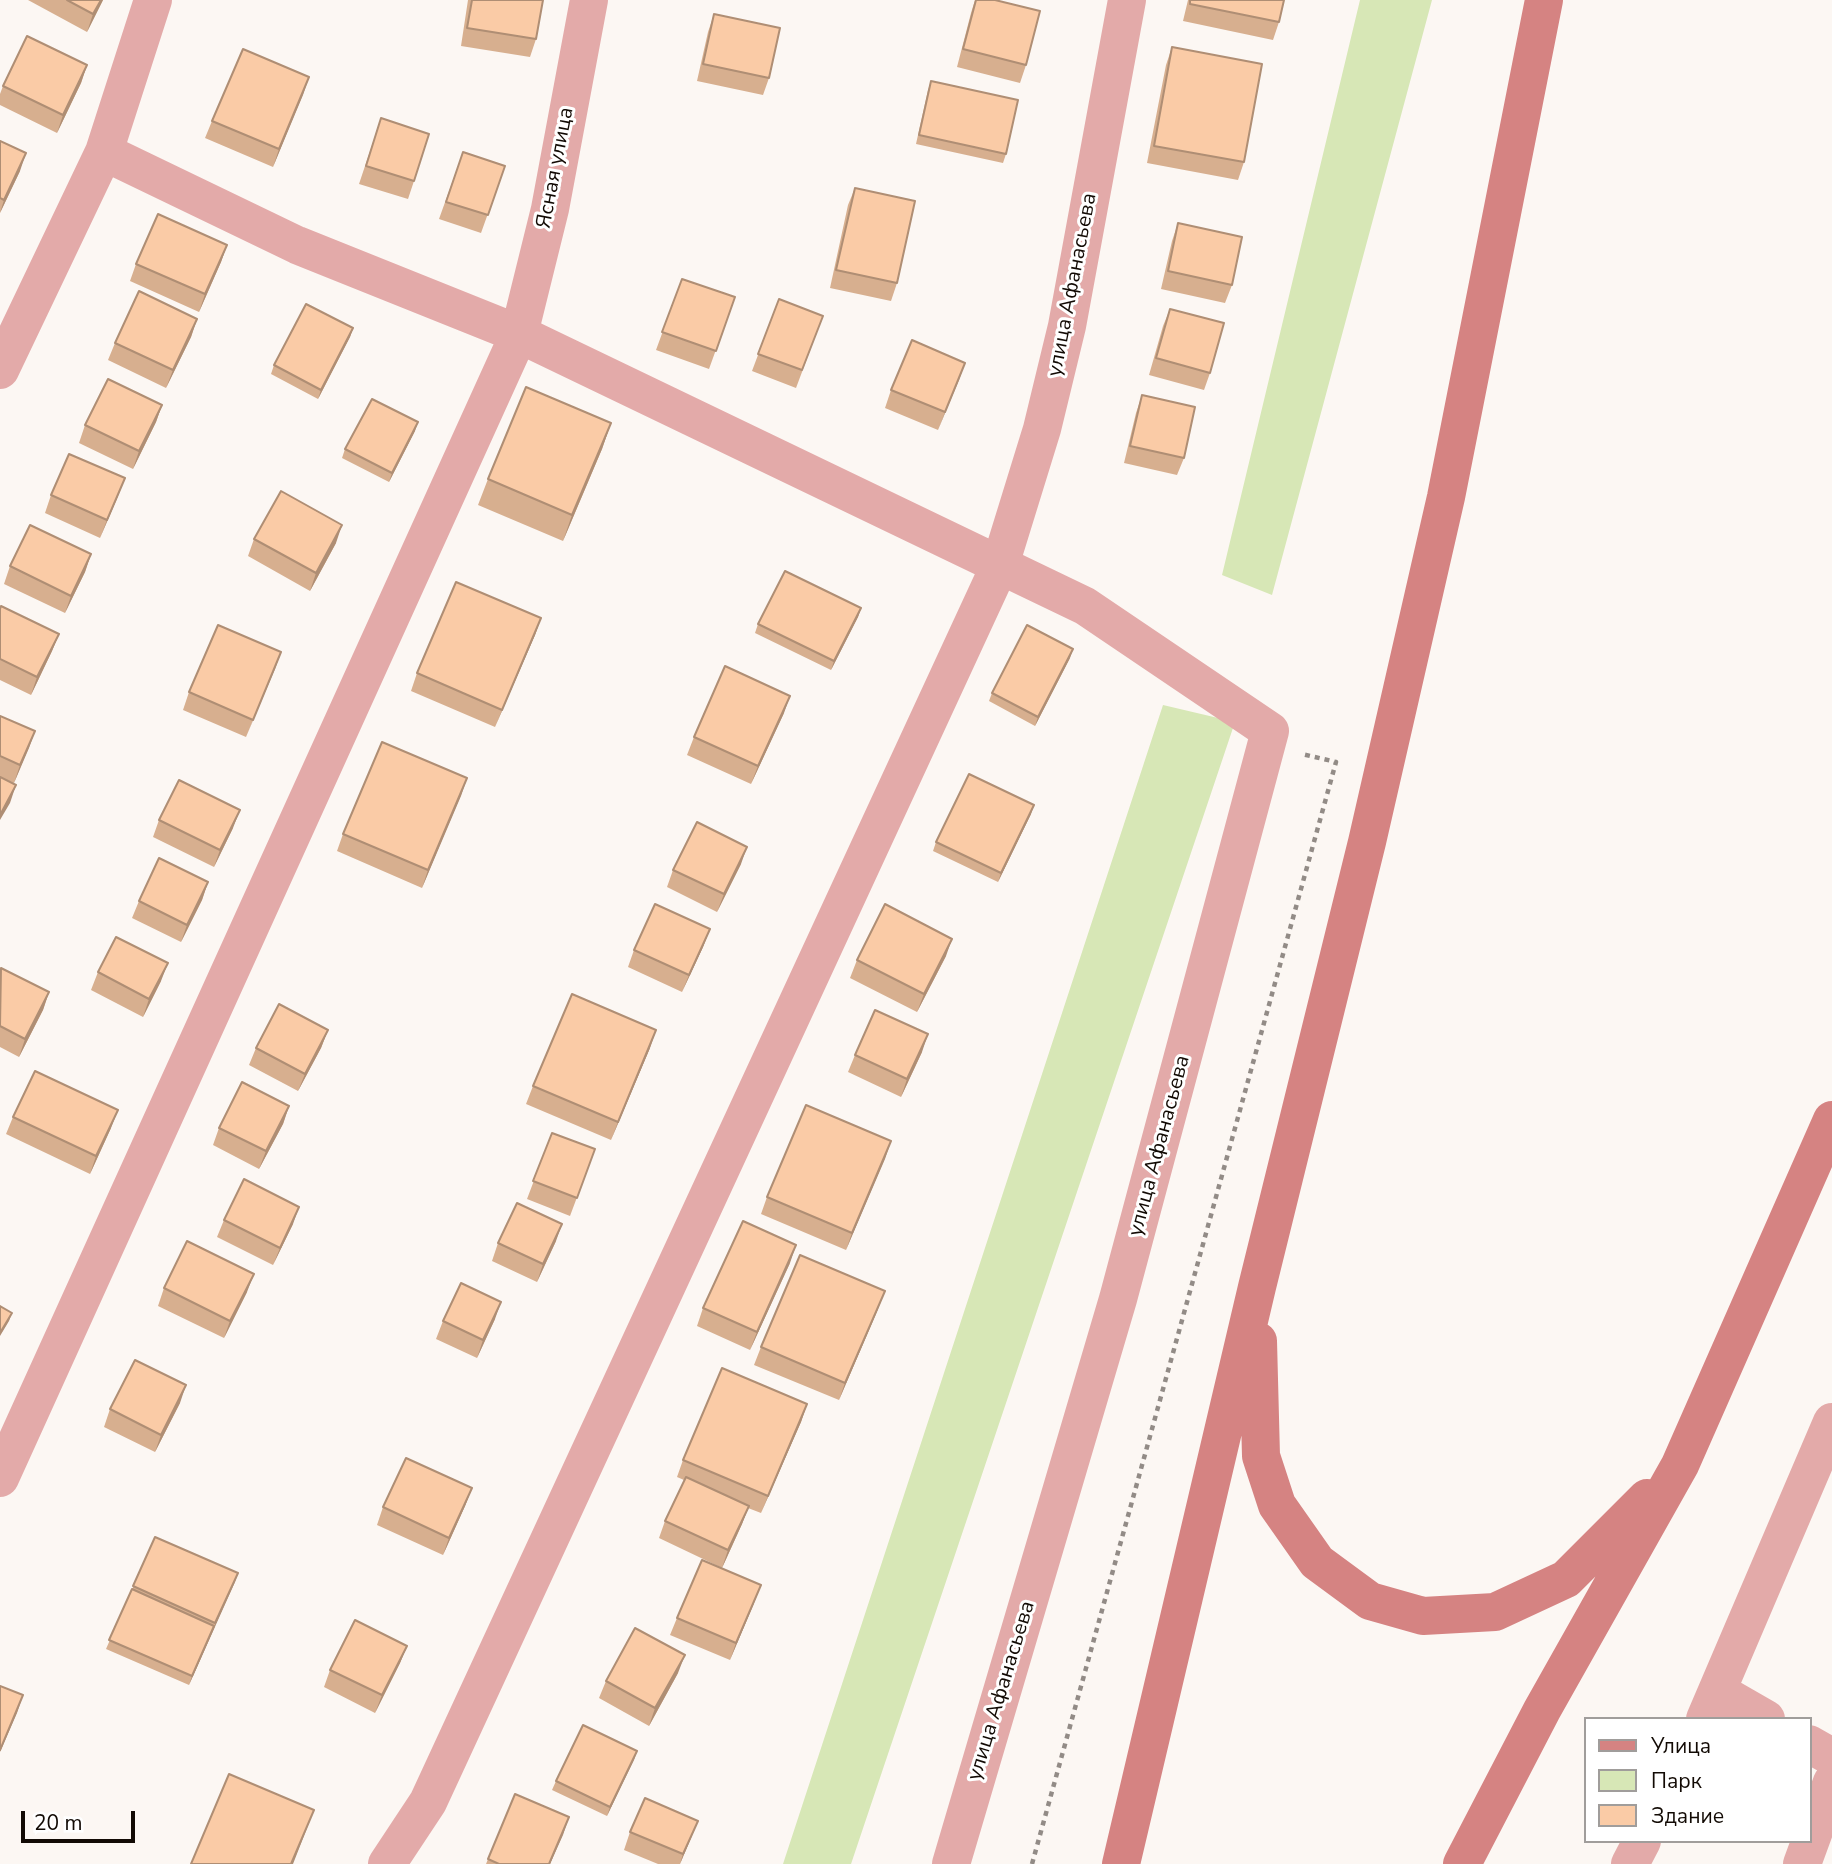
<!DOCTYPE html>
<meta charset="utf-8">
<style>
body{margin:0}
#map{position:relative;width:1832px;height:1864px;overflow:hidden;background:#fcf7f3;font-family:"Nunito Sans",sans-serif}
canvas{display:block}
.legend{position:absolute;left:1584px;top:1717px;width:228px;height:126px;box-sizing:border-box;background:#fff;border:2px solid #a09d9b;margin:0;padding:9px 12px;list-style:none;font-size:21px;color:#120a04}
.legend li{display:flex;align-items:center;gap:14px;height:35px}
.legend b{width:35px;border:2px solid #a09d9b}
.scale{position:absolute;left:21px;top:1811px;width:114px;height:32px;box-sizing:border-box;border:4px solid #120a04;border-top:0;padding-left:9px;font-size:21px;line-height:24px;white-space:nowrap;color:#120a04;-webkit-text-stroke:5px #fff;paint-order:stroke}
</style>
<div id="map">
<canvas width="1832" height="1864"></canvas>
<ul class="legend">
<li><b style="height:9px;background:#d58382"></b>Улица</li>
<li><b style="height:19px;background:#d7e7b6"></b>Парк</li>
<li><b style="height:19px;background:#facba6"></b>Здание</li>
</ul>
<div class="scale">20 m</div>
</div>
<script>
const context = document.querySelector('canvas').getContext('2d');
context.lineJoin = 'round';
function fillPath(path, color) {
  context.fillStyle = color;
  context.fill(path, 'evenodd');
}
function toPath(rows) {
  const path = new Path2D();
  for (const r of rows) {
    path.moveTo(r[0], r[1]);
    for (let i = 2; i < r.length; i += 2) path.lineTo(r[i], r[i + 1]);
  }
  return path;
}
function stroke(path, color, width, dash) {
  context.strokeStyle = color;
  context.lineWidth = width;
  context.lineCap = dash ? 'butt' : 'round';
  context.setLineDash(dash || []);
  context.stroke(path);
}
function write(font, color, halo, rows, align = 'center') {
  context.font = font + ' "Nunito Sans",sans-serif';
  context.lineWidth = 6;
  context.setLineDash([]);
  context.textBaseline = 'middle';
  context.strokeStyle = halo;
  context.fillStyle = color;
  for (const [text, x, y, turn = 0] of rows) {
    context.save();
    context.translate(x, y);
    context.rotate((+turn || 0) * Math.PI / 180);
    context.textAlign = isNaN(turn) ? turn : align;
    if (halo) context.strokeText(text, 0, 0);
    context.fillText(text, 0, 0);
    context.restore();
  }
}
const green = toPath([
 [1360,0,1432,0,1272,595,1222,575],
 [1163,705,1235,722,851,1864,783,1864]
]);
const path = toPath([
 [1032,1864,1336,762,1302,754]
]);
const street = toPath([
 [104,152,153,0],
 [0,370,104,152,297,245,519,334,1085,606,1270,731,1118,1299,951,1864],
 [0,1478,519,334,550,209,589,0],
 [1719,1692,1766,1719],
 [1705,1719,1832,1422],
 [1809,1744,1832,1757],
 [387,1864,428,1802,1000,565,1042,429,1067,326,1127,0],
 [1630,1864,1642,1841],
 [1802,1864,1832,1782]
]);
const secondary = toPath([
 [1258,1341,1261,1456,1277,1505,1317,1562,1370,1601,1423,1616,1495,1612,1566,1579,1647,1498],
 [1121,1864,1257,1287,1367,842,1446,497,1544,0],
 [1462,1864,1542,1710,1680,1465,1832,1120]
]);
const wall = toPath([
 [28,0,103,0,87,32],
 [468,0,543,0,536,39,530,57,461,46],
 [975,0,1026,65,1020,83,957,67,971,13],
 [1188,0,1284,0,1279,22,1273,40,1183,21],
 [714,14,769,78,763,95,697,81,708,32],
 [1172,47,1244,162,1238,180,1147,163,1166,65],
 [87,65,81,83,57,133,0,105,0,94,3,86],
 [309,77,273,167,205,138,212,121],
 [931,81,1006,154,1003,163,916,144,928,90],
 [381,118,414,181,408,199,359,184],
 [0,141,20,171,0,213],
 [463,152,505,166,481,233,439,219],
 [855,188,897,283,891,301,830,288,848,205],
 [1178,223,1232,285,1225,303,1161,289,1172,241],
 [227,245,221,262,199,312,130,281,136,264],
 [682,279,735,297,709,369,656,350],
 [779,299,823,316,796,388,752,371],
 [1170,309,1210,373,1204,390,1149,375,1163,326],
 [197,319,191,337,166,388,108,360,115,343],
 [353,328,350,337,318,399,271,374,274,365],
 [965,363,938,430,885,408,891,390],
 [1142,395,1184,458,1177,475,1124,463,1136,413],
 [162,405,156,422,133,469,79,443,85,425],
 [611,423,602,449,563,541,478,505,488,479],
 [415,431,389,482,342,458,345,449],
 [51,495,118,496,100,538,45,513],
 [254,539,336,543,310,591,248,556],
 [91,554,85,572,65,613,4,584,10,566],
 [861,608,858,617,831,670,755,633,758,624],
 [0,609,59,634,52,651,31,695,0,680],
 [541,618,535,635,495,727,411,691,417,673],
 [281,652,246,737,183,710,189,692],
 [1070,658,1035,726,989,701,992,693],
 [784,713,751,784,687,755,694,737],
 [0,716,35,731,14,783,0,777],
 [467,778,422,888,337,851,343,834],
 [1031,814,998,882,933,851,936,842],
 [159,820,233,828,214,867,153,837],
 [741,864,717,912,667,887,673,870],
 [208,882,202,900,181,942,132,918,139,901],
 [710,929,703,947,682,992,628,967,634,950],
 [946,956,917,1012,850,978,857,960],
 [0,969,49,992,43,1010,19,1057,0,1047],
 [98,972,161,981,143,1017,91,990],
 [328,1030,321,1048,298,1091,249,1065,256,1048],
 [650,1048,611,1140,526,1104,533,1086],
 [922,1052,901,1097,848,1072,855,1055],
 [289,1106,283,1124,259,1169,213,1145,219,1128],
 [13,1117,111,1128,90,1174,6,1134],
 [552,1133,595,1149,570,1216,527,1199],
 [891,1141,846,1250,761,1214,767,1197],
 [224,1220,293,1224,273,1265,217,1237],
 [556,1241,537,1282,492,1261,498,1243],
 [790,1263,750,1350,697,1326,703,1308],
 [164,1288,247,1292,224,1338,158,1306],
 [878,1309,839,1400,754,1365,761,1347],
 [495,1319,477,1358,436,1339,443,1321],
 [180,1403,155,1452,104,1427,110,1409],
 [807,1404,801,1422,761,1513,748,1508,742,1524,722,1568,659,1538,665,1521,684,1480,677,1477,683,1460],
 [472,1488,465,1506,443,1555,377,1525,383,1507],
 [155,1537,238,1573,189,1685,106,1649],
 [754,1603,730,1660,670,1635,677,1618],
 [407,1646,400,1663,375,1713,324,1687,330,1670],
 [678,1673,649,1726,599,1698,606,1681],
 [637,1751,607,1816,552,1790,556,1781],
 [515,1794,569,1817,550,1864,486,1864],
 [698,1821,680,1864,658,1864,624,1850,630,1832]
]);
const shadedWall = toPath([
 [101,0,103,0,87,32,93,14],
 [87,65,81,83,57,133,63,115],
 [309,77,303,95,273,167,279,149],
 [26,153,20,171,0,213,4,200],
 [227,245,221,262,199,312,205,294],
 [197,319,191,337,166,388,173,370],
 [353,328,350,337,318,399,321,390],
 [965,363,959,380,938,430,945,412],
 [162,405,156,422,133,469,139,451],
 [418,422,415,431,389,482,392,473],
 [611,423,602,449,563,541,572,515],
 [125,478,118,496,100,538,107,520],
 [342,525,336,543,310,591,316,573],
 [91,554,85,572,65,613,71,596],
 [861,608,858,617,831,670,834,661],
 [541,618,535,635,495,727,502,710],
 [59,634,52,651,31,695,37,677],
 [1073,649,1070,658,1035,726,1038,717],
 [281,652,275,669,246,737],
 [790,696,784,713,751,784,758,766],
 [35,731,29,748,14,783,20,765],
 [467,778,461,796,422,888,428,870],
 [16,785,10,803,0,820,0,815],
 [1034,805,1031,814,998,882,1001,873],
 [240,810,233,828,214,867,220,850],
 [747,847,741,864,717,912,724,894],
 [208,882,202,900,181,942,187,925],
 [710,929,703,947,682,992,689,975],
 [952,939,946,956,917,1012,924,994],
 [168,963,161,981,143,1017,149,999],
 [49,992,43,1010,19,1057,25,1039],
 [328,1030,321,1048,298,1091,305,1074],
 [656,1030,650,1048,611,1140,618,1122],
 [928,1034,922,1052,901,1097,907,1079],
 [289,1106,283,1124,259,1169,266,1151],
 [118,1110,111,1128,90,1174,96,1156],
 [891,1141,885,1159,846,1250,852,1233],
 [299,1207,293,1224,273,1265,280,1248],
 [562,1224,556,1241,537,1282,543,1264],
 [796,1245,790,1263,750,1350,757,1332],
 [254,1274,247,1292,224,1338,230,1321],
 [885,1291,878,1309,839,1400,845,1383],
 [501,1302,495,1319,477,1358,483,1340],
 [12,1313,9,1321,0,1336,0,1333],
 [186,1385,180,1403,155,1452,161,1435],
 [807,1404,801,1422,761,1513,768,1496],
 [472,1488,465,1506,443,1555,449,1538],
 [749,1506,742,1524,722,1568,728,1550],
 [238,1573,235,1582,189,1685,192,1676],
 [761,1585,754,1603,730,1660,736,1643],
 [407,1646,400,1663,375,1713,382,1695],
 [685,1655,678,1673,649,1726,655,1708],
 [23,1695,17,1713,0,1752,0,1750],
 [637,1751,634,1760,607,1816,610,1807],
 [314,1810,293,1864,291,1864],
 [569,1817,563,1835,550,1864,549,1864],
 [698,1821,691,1838,680,1864,683,1854]
]);
const building = toPath([
 [67,0,101,0,93,14,67,0],
 [472,0,543,0,536,39,467,28,472,0],
 [976,0,995,0,1040,11,1026,65,963,49,976,0],
 [1190,0,1284,0,1279,22,1190,4,1190,0],
 [714,14,780,28,769,78,703,64,714,14],
 [27,36,87,65,63,115,3,86,27,36],
 [1172,47,1262,64,1244,162,1154,146,1172,47],
 [243,49,309,77,279,149,212,121,243,49],
 [931,81,1018,100,1006,154,919,135,931,81],
 [381,118,429,134,414,181,366,166,381,118],
 [0,141,26,153,4,200,0,198,0,141],
 [463,152,505,166,488,215,446,202,463,152],
 [855,188,915,201,897,283,836,270,855,188],
 [158,214,227,245,205,294,136,264,158,214],
 [1178,223,1242,237,1232,285,1168,271,1178,223],
 [682,279,735,297,716,351,662,332,682,279],
 [139,291,197,319,173,370,115,343,139,291],
 [779,299,823,316,802,370,758,354,779,299],
 [306,304,353,328,321,390,274,365,306,304],
 [1170,309,1224,323,1210,373,1156,358,1170,309],
 [912,340,965,363,945,412,891,390,912,340],
 [108,379,162,405,139,451,85,425,108,379],
 [526,387,611,423,572,515,488,479,526,387],
 [1142,395,1195,407,1184,458,1130,446,1142,395],
 [372,399,418,422,392,473,345,449,372,399],
 [69,454,125,478,107,520,51,495,69,454],
 [281,491,342,525,316,573,254,539,281,491],
 [30,525,91,554,71,596,10,566,30,525],
 [785,571,861,608,834,661,758,624,785,571],
 [456,582,541,618,502,710,417,673,456,582],
 [1,606,59,634,37,677,0,659,0,609,1,606],
 [218,625,281,652,253,720,189,692,218,625],
 [1027,625,1073,649,1038,717,992,693,1027,625],
 [725,666,790,696,758,766,694,737,725,666],
 [0,716,35,731,20,765,0,756,0,716],
 [382,742,467,778,428,870,343,834,382,742],
 [969,774,1034,805,1001,873,936,842,969,774],
 [0,777,16,785,0,815,0,777],
 [179,780,240,810,220,850,159,820,179,780],
 [697,822,747,847,724,894,673,870,697,822],
 [159,858,208,882,187,925,139,901,159,858],
 [655,904,710,929,689,975,634,950,655,904],
 [885,904,952,939,924,994,857,960,885,904],
 [116,937,168,963,149,999,98,972,116,937],
 [1,968,49,992,25,1039,0,1026,1,968],
 [572,994,656,1030,618,1122,533,1086,572,994],
 [279,1004,328,1030,305,1074,256,1048,279,1004],
 [875,1010,928,1034,907,1079,855,1055,875,1010],
 [35,1071,118,1110,96,1156,13,1117,35,1071],
 [242,1082,289,1106,266,1151,219,1128,242,1082],
 [806,1105,891,1141,852,1233,767,1197,806,1105],
 [552,1133,595,1149,577,1198,533,1181,552,1133],
 [244,1179,299,1207,280,1248,224,1220,244,1179],
 [517,1203,562,1224,543,1264,498,1243,517,1203],
 [743,1221,796,1245,757,1332,703,1308,743,1221],
 [187,1241,254,1274,230,1321,164,1288,187,1241],
 [800,1255,885,1291,845,1383,761,1347,800,1255],
 [461,1283,501,1302,483,1340,443,1321,461,1283],
 [0,1306,12,1313,0,1333,0,1306],
 [135,1360,186,1385,161,1435,110,1409,135,1360],
 [722,1368,807,1404,768,1496,683,1460,722,1368],
 [406,1458,472,1488,449,1538,383,1507,406,1458],
 [686,1477,749,1506,728,1550,665,1521,686,1477],
 [155,1537,238,1573,215,1623,133,1586,155,1537],
 [702,1560,761,1585,736,1643,677,1618,702,1560],
 [132,1589,214,1626,192,1676,109,1640,132,1589],
 [355,1620,407,1646,382,1695,330,1670,355,1620],
 [635,1628,685,1655,655,1708,606,1681,635,1628],
 [0,1686,23,1695,0,1750,0,1686],
 [583,1725,637,1751,610,1807,556,1781,583,1725],
 [229,1774,314,1810,291,1864,191,1864,229,1774],
 [515,1794,569,1817,549,1864,499,1864,488,1859,515,1794],
 [645,1798,698,1821,683,1854,630,1832,645,1798]
]);
const streetNames = [
 ["Ясная улица",556,168,-79],
 ["улица Афанасьева",1073,285,-79],
 ["улица Афанасьева",1160,1146,-75],
 ["улица Афанасьева",1002,1691,-73]
];
fillPath(green, '#d7e7b6');
stroke(path, '#928b86', 4.5, [5, 5]);
stroke(street, '#e3aaa9', 38);
stroke(secondary, '#d58382', 38);
fillPath(wall, '#d7af8f');
fillPath(shadedWall, '#af8e74');
fillPath(building, '#facba6');
stroke(building, '#af8e74', 2);
write('21px', '#120a04', '#fff', streetNames);
</script>
